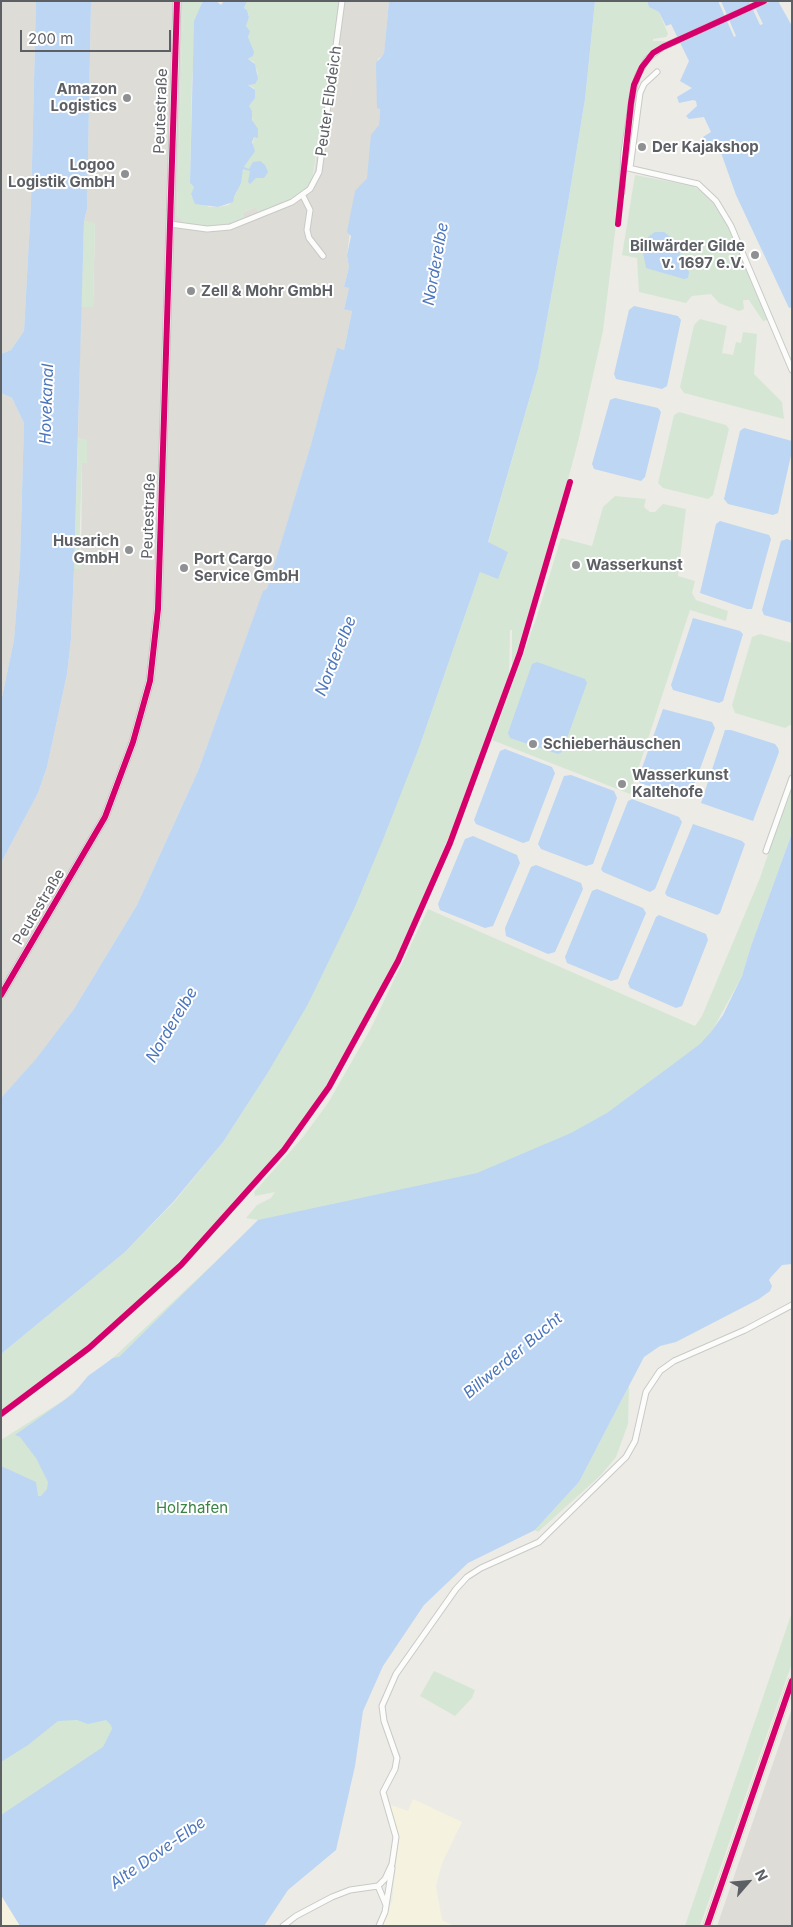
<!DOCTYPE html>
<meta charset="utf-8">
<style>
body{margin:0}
#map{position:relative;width:793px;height:1927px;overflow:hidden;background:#ecebe6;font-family:Inter,sans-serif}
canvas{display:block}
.frame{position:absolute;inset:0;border:2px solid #5c5f64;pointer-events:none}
.north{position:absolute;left:723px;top:1857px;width:50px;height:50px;-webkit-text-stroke:4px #fff;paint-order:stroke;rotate:63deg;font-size:14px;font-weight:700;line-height:20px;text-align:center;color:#5c5f64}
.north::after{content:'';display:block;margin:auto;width:18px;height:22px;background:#5c5f64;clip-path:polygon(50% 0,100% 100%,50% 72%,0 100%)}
.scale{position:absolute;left:20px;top:30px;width:151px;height:22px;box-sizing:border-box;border:2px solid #5c5f64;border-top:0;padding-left:6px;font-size:15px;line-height:18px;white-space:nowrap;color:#5c5f64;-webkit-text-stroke:4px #fff;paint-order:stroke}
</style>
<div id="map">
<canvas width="793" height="1927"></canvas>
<div class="frame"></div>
<div class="north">N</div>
<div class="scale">200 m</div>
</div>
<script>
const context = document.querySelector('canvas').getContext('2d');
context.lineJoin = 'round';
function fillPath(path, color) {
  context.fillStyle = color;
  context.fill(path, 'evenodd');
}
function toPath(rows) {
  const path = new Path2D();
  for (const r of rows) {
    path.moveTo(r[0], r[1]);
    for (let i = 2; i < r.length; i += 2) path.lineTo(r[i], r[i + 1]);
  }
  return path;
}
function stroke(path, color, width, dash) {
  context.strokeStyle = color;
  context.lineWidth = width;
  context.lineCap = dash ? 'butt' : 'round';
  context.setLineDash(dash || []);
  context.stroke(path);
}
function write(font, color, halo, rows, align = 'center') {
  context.font = font + ' Inter,sans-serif';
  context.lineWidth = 4;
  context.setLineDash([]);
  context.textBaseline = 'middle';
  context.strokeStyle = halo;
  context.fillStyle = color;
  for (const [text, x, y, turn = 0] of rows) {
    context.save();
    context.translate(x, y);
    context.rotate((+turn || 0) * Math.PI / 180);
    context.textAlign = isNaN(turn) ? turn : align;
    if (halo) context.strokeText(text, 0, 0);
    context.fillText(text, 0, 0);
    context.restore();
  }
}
const commercial = toPath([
 [413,1799,462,1822,442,1863,436,1886,442,1920,454,1926,382,1926,392,1901,399,1836,388,1804,408,1811],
 [1,1895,12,1913,20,1926,1,1926]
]);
const industrial = toPath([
 [1,1,36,1,31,204,24,331,11,350,1,354],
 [91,1,183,1,177,216,245,219,242,213,256,207,258,211,282,201,314,175,335,16,339,1,389,1,384,55,378,59,380,109,379,125,367,178,355,192,347,255,349,267,344,287,349,288,344,308,352,311,344,350,337,349,311,444,267,590,263,592,198,771,137,905,74,1009,36,1060,1,1098,1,863,38,793,47,767,67,674,71,639,74,569,81,569,82,463,87,463,85,440,78,438,81,307,93,307,95,224,84,221,87,209],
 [1,393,12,398,24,423,20,563,14,640,1,702],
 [792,1708,792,1926,717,1926]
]);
const green = toPath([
 [183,1,203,1,192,77,190,183,194,187,191,195,193,198,209,207,218,207,229,205,237,192,241,172,250,158,254,137,257,136,249,106,255,96,254,88,248,85,258,74,254,62,248,59,252,57,248,37,249,30,246,26,249,16,247,10,244,8,247,1,339,1,312,182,297,196,258,212,256,207,242,213,245,219,227,225,213,227,184,223,177,216],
 [595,1,647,1,649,7,659,12,668,34,666,37,653,39,653,41,666,41,651,52,639,65,630,89,622,148,621,183,603,331,578,442,549,551,512,667,512,630,510,630,509,678,457,818,398,955,371,1007,321,1096,296,1130,262,1172,165,1277,87,1347,1,1411,1,1354,125,1252,175,1201,223,1142,267,1074,420,745,480,572,508,552,488,543,538,369,568,203,585,99],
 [635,175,693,186,710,197,724,214,768,320,763,321,749,300,743,300,744,309,739,311,719,303,711,294,692,296,686,303,639,292,637,258,622,255],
 [84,221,95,223,93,307,81,307],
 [700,319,727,326,722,353,733,355,736,342,741,343,743,332,757,334,754,374,782,402,784,419,684,393,680,387,694,325],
 [679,412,726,425,729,429,713,495,708,499,663,488,658,483,674,415],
 [78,438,87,440,87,463,82,463,79,556,82,556,81,569,74,569],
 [615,496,646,499,644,507,650,512,655,512,663,504,686,509,678,576,695,581,692,593,696,600,728,611,726,621,690,610,630,794,492,740,537,616,561,538,592,546,603,507],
 [760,634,792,643,792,724,785,728,735,713,732,705,752,637],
 [792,783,792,833,751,946,742,976,711,1033,123,1740,1,1815,1,1440,64,1400,116,1355,256,1224,258,1220,246,1218,257,1205,271,1198,275,1192,255,1196,254,1192,303,1137,328,1103,371,1028,428,909,695,1026,702,1016,760,878],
 [629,1386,628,1424,616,1457,601,1475,538,1532,535,1530,579,1482],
 [792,1612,792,1663,700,1926,685,1926],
 [434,1671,475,1690,472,1698,455,1716,420,1696]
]);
const water = toPath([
 [36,1,91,1,87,209,84,221,74,569,71,639,67,674,47,767,38,793,1,863,1,702,14,640,20,563,24,423,12,398,1,393,1,354,11,350,24,331,31,204],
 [203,1,216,1,221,5,224,1,247,1,244,8,247,10,249,17,246,26,250,31,248,37,254,52,253,56,248,59,255,64,258,79,255,84,248,85,255,90,255,98,249,106,252,111,252,120,258,129,258,138,254,137,252,142,255,151,244,167,249,169,253,162,260,161,265,165,268,172,264,178,256,178,250,184,248,182,250,171,243,169,241,183,234,197,233,202,218,207,195,204,191,194,194,187,190,183,194,21],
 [389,1,595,1,585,99,568,203,538,369,488,542,508,552,498,579,480,572,420,745,382,842,354,909,308,1004,267,1074,223,1142,174,1201,125,1252,1,1354,1,1098,36,1059,74,1009,137,905,198,771,263,591,267,589,311,444,337,348,344,350,352,311,344,309,349,288,344,287,349,267,347,255,351,236,347,232,355,191,367,178,371,135,379,125,380,109,377,108,376,63,384,54],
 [647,1,718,1,734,37,736,36,721,1,749,1,760,25,763,24,752,1,778,1,792,26,792,307,789,308,736,195,719,147,706,143,703,137,711,132,704,117,689,119,686,116,697,106,696,101,693,100,679,103,677,97,692,88,680,81,689,61,671,24,666,26,659,12,649,7],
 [655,232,664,232,673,239,689,272,688,278,684,279,646,268,643,252,648,237],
 [634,306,678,316,681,320,667,386,662,389,616,379,614,374,629,310],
 [615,398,658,408,661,412,645,477,641,481,594,469,592,464,610,400],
 [744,428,792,441,792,451,778,513,773,515,728,504,724,499,740,431],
 [720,521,769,535,771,539,752,609,747,609,700,593,716,524],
 [787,539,792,541,792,623,764,615,762,610,781,541],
 [693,618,740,631,743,634,723,701,719,703,673,690,671,685],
 [537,662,585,679,587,683,562,752,558,754,510,738,508,733,532,664],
 [663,709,712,722,715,728,690,796,686,798,640,783,638,779],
 [725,730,731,730,775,744,778,748,779,752,753,821,701,803],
 [505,749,552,767,555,773,529,841,523,843,476,824,474,820,500,751],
 [571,775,614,791,617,798,593,864,586,866,541,849,538,844,564,776],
 [632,799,679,817,682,822,655,889,650,892,603,872,601,869,628,801],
 [693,824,742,841,745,844,720,913,717,915,667,896,665,893],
 [792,833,792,1264,782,1265,771,1277,769,1280,772,1286,770,1291,759,1299,676,1342,660,1346,644,1357,579,1482,535,1530,468,1563,424,1605,383,1666,363,1711,355,1766,336,1850,288,1890,264,1926,20,1926,1,1895,1,1815,103,1747,112,1729,111,1725,106,1720,88,1724,77,1720,58,1721,28,1745,1,1762,1,1466,36,1482,38,1496,41,1496,47,1489,48,1482,36,1458,20,1437,15,1435,73,1394,88,1376,113,1358,119,1357,258,1220,477,1173,571,1133,607,1113,668,1068,700,1044,711,1032,723,1015,742,976,751,946],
 [473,836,517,855,520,863,493,926,485,928,440,910,438,904,465,839],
 [536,865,581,883,583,889,555,952,548,954,506,936,505,928,531,867],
 [597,889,643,908,646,913,618,979,611,981,567,963,565,957,592,891],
 [659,915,706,934,708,940,682,1006,676,1008,630,988,628,983,656,917]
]);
const street = toPath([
 [624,167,698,184,716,201,731,226,792,370],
 [630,168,640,93,644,84,657,72],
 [622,192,624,152,633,91,638,75,647,59,663,47,764,1],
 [303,196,310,210,307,230,309,238,323,256],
 [170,224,207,229,230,227,292,202,310,189,319,172,342,1],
 [766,851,792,778],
 [378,1886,386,1905],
 [283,1926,296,1916,332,1897,350,1890,378,1886,385,1879,392,1864,396,1837,383,1792,395,1769,397,1758,384,1721,382,1706,396,1674,456,1589,467,1577,481,1568,539,1542,626,1457,635,1441,646,1392,660,1371,674,1361,745,1330,792,1305],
 [379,1926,385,1912,392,1868]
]);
const secondary = toPath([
 [1,995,105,817,133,742,150,681,158,609,177,1]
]);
const primary = toPath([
 [707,1926,792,1681]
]);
const rail = toPath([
 [1,1013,113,820],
 [762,1811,779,1778,792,1744]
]);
const cycleway = toPath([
 [618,224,631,103,634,85,642,67,653,53,663,47,764,1],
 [1,995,105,817,133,742,150,681,158,609,177,1],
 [1,1414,89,1348,181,1265,284,1150,329,1087,398,961,450,843,520,653,570,482],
 [707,1926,792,1681]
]);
const markers = [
 [127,98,5,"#8e9092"],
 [642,147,5,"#8e9092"],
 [125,174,5,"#8e9092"],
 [755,255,5,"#8e9092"],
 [191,291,5,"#8e9092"],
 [129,550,5,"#8e9092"],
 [576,565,5,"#8e9092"],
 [184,568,5,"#8e9092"],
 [533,744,5,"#8e9092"],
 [622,784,5,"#8e9092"]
];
const poiNames = [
 ["Amazon",117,89,"right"],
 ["Logistics",117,106,"right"],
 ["Der Kajakshop",652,147],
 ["Logoo",115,165,"right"],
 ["Logistik GmbH",115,182,"right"],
 ["Billwärder Gilde",745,246,"right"],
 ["v. 1697 e.V.",745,263,"right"],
 ["Zell & Mohr GmbH",201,291],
 ["Husarich",119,541,"right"],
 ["GmbH",119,558,"right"],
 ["Port Cargo",194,559],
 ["Service GmbH",194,576],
 ["Wasserkunst",586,565],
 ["Schieberhäuschen",543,744],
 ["Wasserkunst",632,775],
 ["Kaltehofe",632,792]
];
const streetNames = [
 ["Peuter Elbdeich",329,101,-82],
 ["Peutestraße",161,111,-88],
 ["Peutestraße",149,516,-88],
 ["Peutestraße",39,907,-59]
];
const parkNames = [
 ["Holzhafen",192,1508]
];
const waterNames = [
 ["Norderelbe",436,264,-80],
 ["Hovekanal",47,404,-88],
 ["Norderelbe",336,656,-68],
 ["Norderelbe",172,1025,-59],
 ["Billwerder Bucht",513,1356,-40],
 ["Alte Dove-Elbe",158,1853,-35]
];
fillPath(commercial, '#f5f2e0');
fillPath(industrial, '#dddcd7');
fillPath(green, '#d5e7d4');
fillPath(water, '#bcd6f4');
stroke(street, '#c9c9c8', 7);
stroke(secondary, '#c7c8c6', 9);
stroke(primary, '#d2cdb6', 9);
stroke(street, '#fcfcfb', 5);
stroke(secondary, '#fcfcfb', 7);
stroke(primary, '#f2f1e8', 8);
stroke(rail, '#e3e2e2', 1, [1, 6]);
stroke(cycleway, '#d6006c', 6);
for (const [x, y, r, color] of markers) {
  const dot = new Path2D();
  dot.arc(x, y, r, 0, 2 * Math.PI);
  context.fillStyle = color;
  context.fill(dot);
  stroke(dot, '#fff', 2);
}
write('bold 15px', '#5c5f64', '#fff', poiNames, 'left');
write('15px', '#5c5f64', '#fff', streetNames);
write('15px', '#3b8446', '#fff', parkNames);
write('italic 16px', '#4c76bc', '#fff', waterNames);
</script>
